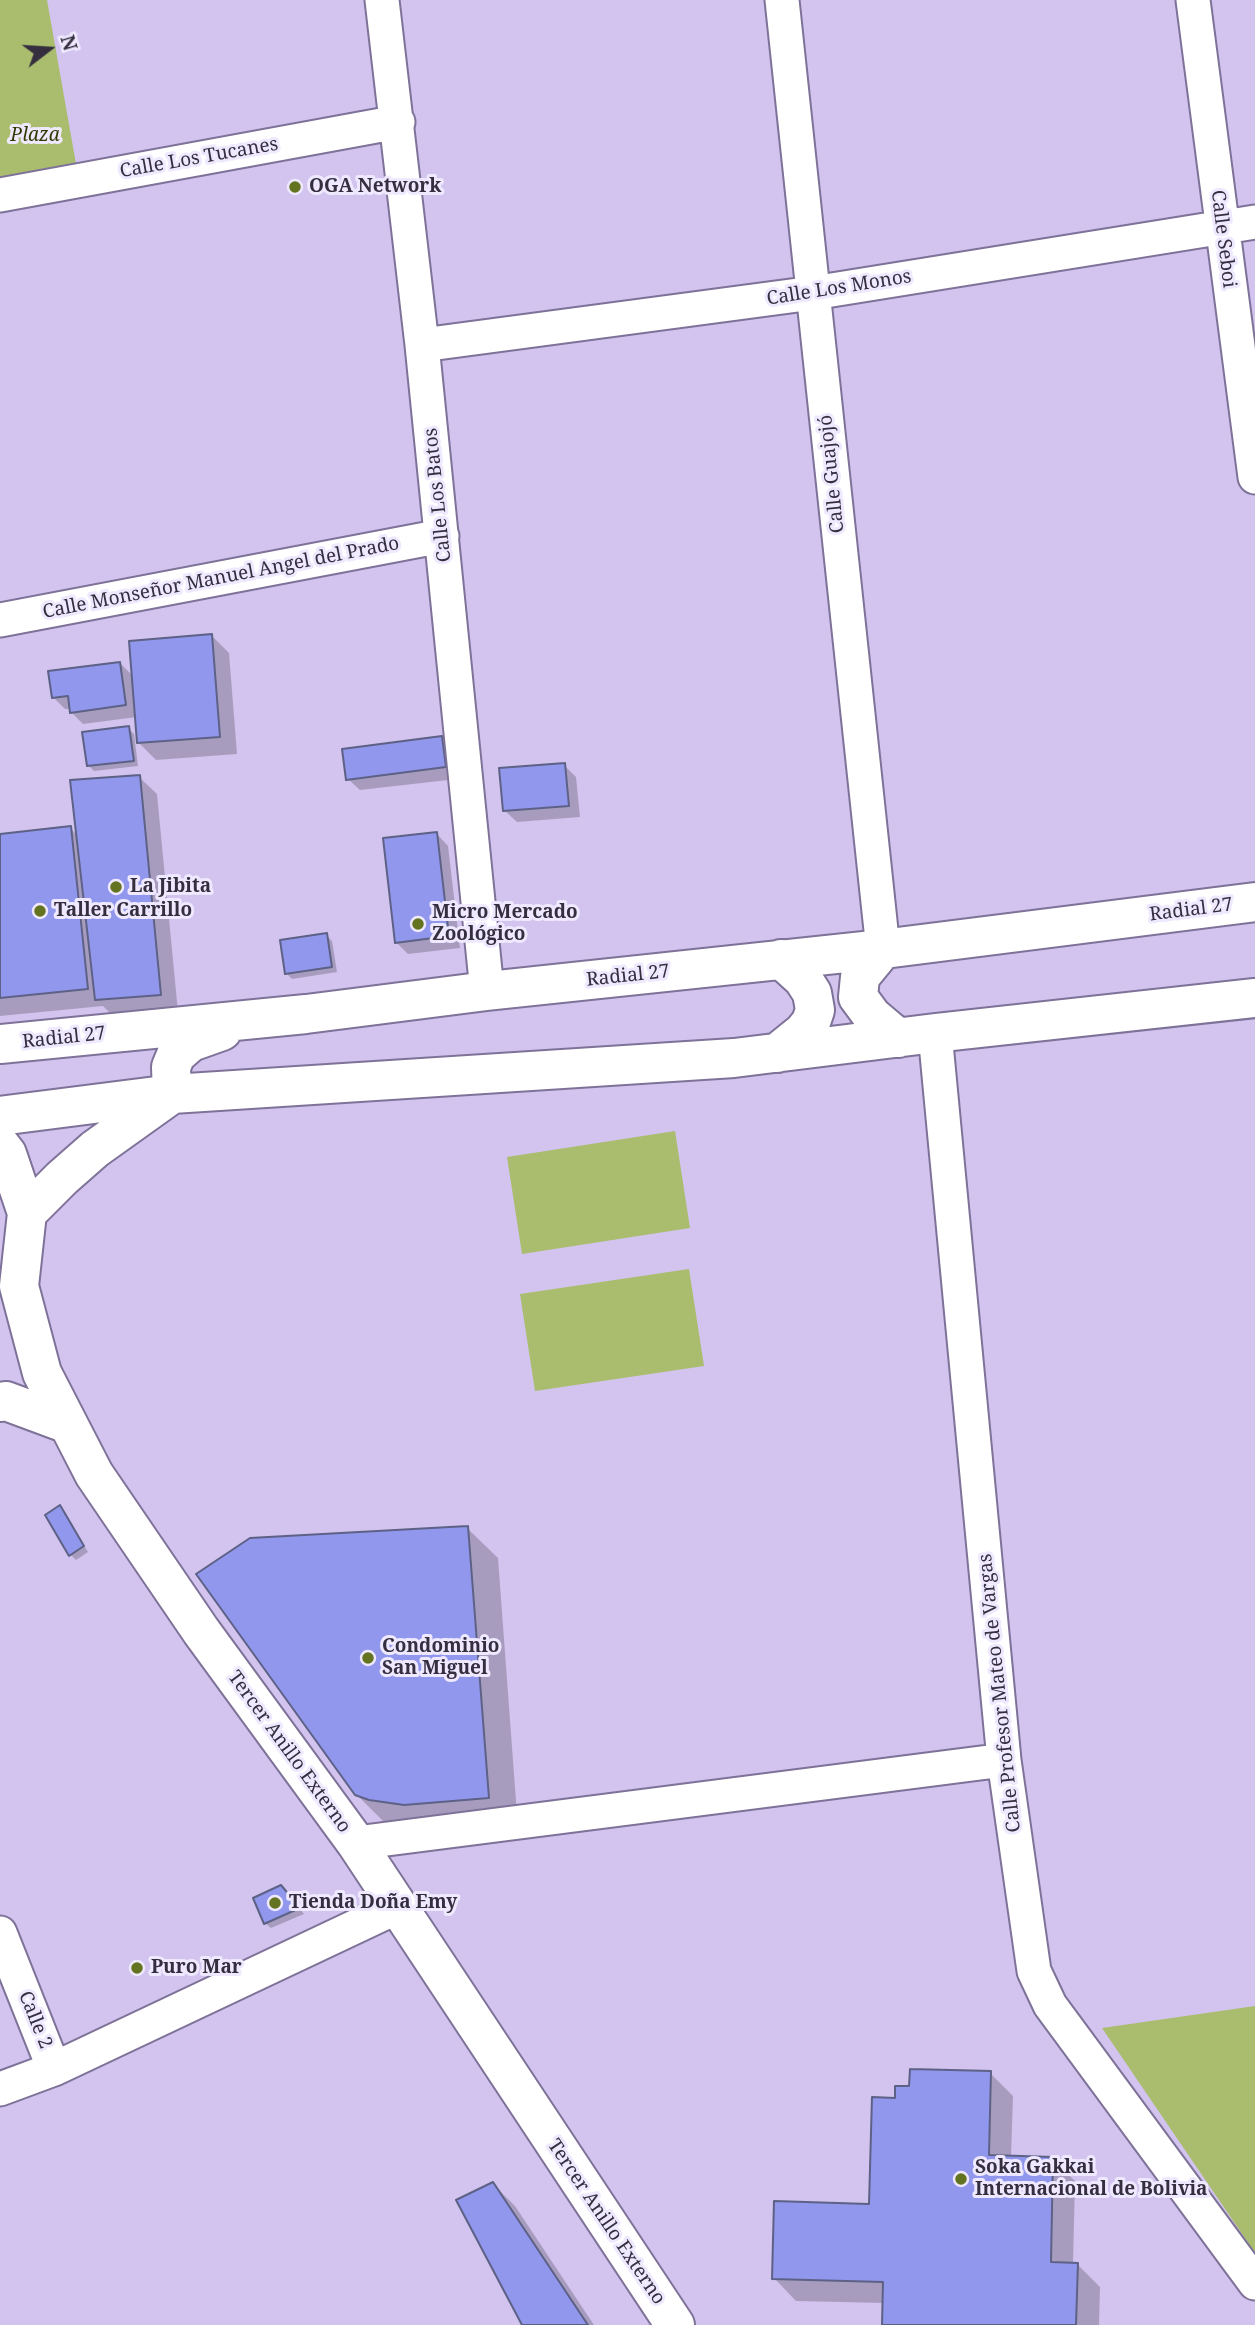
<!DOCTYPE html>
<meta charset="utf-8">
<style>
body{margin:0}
#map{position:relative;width:1255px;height:2325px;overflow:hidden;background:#d2c4ee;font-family:"Noto Serif",serif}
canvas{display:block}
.north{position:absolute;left:14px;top:14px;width:70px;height:70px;-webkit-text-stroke:5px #efe9ff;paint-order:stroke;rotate:73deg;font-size:19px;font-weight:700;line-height:28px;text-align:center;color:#342e3f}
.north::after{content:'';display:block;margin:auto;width:24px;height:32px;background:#342e3f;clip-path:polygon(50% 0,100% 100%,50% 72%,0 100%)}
</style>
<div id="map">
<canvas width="1255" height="2325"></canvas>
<div class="north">N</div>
</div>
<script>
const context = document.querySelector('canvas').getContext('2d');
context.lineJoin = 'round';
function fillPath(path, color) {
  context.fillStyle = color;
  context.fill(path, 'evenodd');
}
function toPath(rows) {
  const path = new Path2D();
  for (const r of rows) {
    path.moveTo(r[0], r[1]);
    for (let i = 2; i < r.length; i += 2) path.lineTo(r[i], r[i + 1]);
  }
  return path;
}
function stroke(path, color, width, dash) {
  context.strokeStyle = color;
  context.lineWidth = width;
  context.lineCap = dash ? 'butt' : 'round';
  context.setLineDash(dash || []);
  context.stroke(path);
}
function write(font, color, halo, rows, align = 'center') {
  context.font = font + ' "Noto Serif",serif';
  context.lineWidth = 6;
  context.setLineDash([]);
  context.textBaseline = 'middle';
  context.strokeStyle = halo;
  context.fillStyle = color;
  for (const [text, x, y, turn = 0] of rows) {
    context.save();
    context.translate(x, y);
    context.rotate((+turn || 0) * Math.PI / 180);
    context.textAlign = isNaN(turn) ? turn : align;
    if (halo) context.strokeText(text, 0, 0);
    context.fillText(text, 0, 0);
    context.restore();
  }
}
const green = toPath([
 [0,0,47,0,76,164,0,177],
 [675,1131,690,1228,522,1254,507,1157],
 [689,1269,704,1366,535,1391,520,1294],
 [1255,2006,1255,2253,1102,2028]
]);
const shadow = toPath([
 [212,636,229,653,237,754,156,760,139,743,137,717,83,724,71,712,71,709,65,709,53,697,120,663,134,677],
 [128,728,134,734,138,766,94,771,88,765],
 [442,738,453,750,457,779,360,790,348,779],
 [564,765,576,777,580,817,517,822,505,811],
 [139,777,157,794,178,1012,114,1017,103,1006,0,1016,0,835,70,828,78,836],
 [437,834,448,846,460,948,408,954,396,942],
 [326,935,332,941,337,972,292,979,286,973],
 [60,1508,88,1552,76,1560,71,1555],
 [467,1528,498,1558,518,1828,387,1825,356,1794],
 [287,1893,304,1914,271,1928,265,1923],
 [990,2073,1013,2096,1011,2157,1053,2159,1075,2181,1073,2264,1077,2264,1100,2287,1099,2325,883,2325,884,2303,796,2301,774,2278,871,2206,896,2099,910,2088],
 [493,2184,515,2206,594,2325,524,2325]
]);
const building = toPath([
 [212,634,220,737,137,743,129,641,212,634],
 [120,662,126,705,70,713,68,696,52,698,48,671,120,662],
 [129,726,134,761,87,766,82,732,129,726],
 [442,736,446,767,346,780,342,749,442,736],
 [565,763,569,806,503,811,499,768,565,763],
 [140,775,161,995,95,1000,70,780,140,775],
 [71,826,88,989,0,998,0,834,71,826],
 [437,832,449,936,395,943,383,838,437,832],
 [327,933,332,967,285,974,280,940,327,933],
 [60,1505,84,1546,69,1556,45,1515,60,1505],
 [468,1526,489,1798,404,1805,369,1800,355,1795,196,1574,250,1538,468,1526],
 [281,1885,300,1908,264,1924,253,1898,281,1885],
 [910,2069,991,2071,989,2155,1053,2157,1051,2262,1078,2263,1076,2325,882,2325,883,2282,772,2279,774,2201,869,2204,872,2097,895,2098,895,2086,909,2086,910,2069],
 [493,2182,588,2325,522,2325,456,2200,493,2182]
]);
const street = toPath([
 [382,0,422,345,487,991],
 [782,0,883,949],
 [1193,0,1255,477],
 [0,195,398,122],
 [422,345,813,293,1255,222],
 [0,620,442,536],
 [935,1033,1004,1760,1034,1971,1050,2005,1255,2283],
 [356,1843,1004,1760],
 [0,1933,54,2069],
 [0,2089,54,2069,397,1907]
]);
const secondary = toPath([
 [883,949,860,977,858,997,872,1016,898,1038],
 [0,1044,306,1014,487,991,883,949,1255,902],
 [777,1053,803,1032,811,1022,815,1010,812,993,803,979,781,959],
 [0,1116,172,1094,734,1058,935,1033,1255,998],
 [0,1145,7,1154,27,1213,19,1286,42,1373,94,1474,201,1631,356,1843,675,2325],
 [27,1213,62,1178,95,1149,172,1094,171,1067,176,1055,191,1042,222,1031],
 [0,1402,6,1401,68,1424]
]);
const markers = [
 [295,187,7,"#637320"],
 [116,887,7,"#637320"],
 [40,911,7,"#637320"],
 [418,924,7,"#637320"],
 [368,1658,7,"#637320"],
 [275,1903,7,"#637320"],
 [137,1968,7,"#637320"],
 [961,2179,7,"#637320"]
];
const parkNames = [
 ["Plaza",35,136]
];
const streetNames = [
 ["Calle Los Tucanes",199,158,-10],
 ["Calle Seboi",1223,239,83],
 ["Calle Los Monos",839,288,-9],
 ["Calle Guajojó",832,474,-96],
 ["Calle Los Batos",438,495,-96],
 ["Calle Monseñor Manuel Angel del Prado",221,578,-11],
 ["Radial 27",1191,910,-7],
 ["Radial 27",628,976,-6],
 ["Radial 27",64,1038,-6],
 ["Calle Profesor Mateo de Vargas",1000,1693,-96],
 ["Tercer Anillo Externo",289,1752,54],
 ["Calle 2",35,2020,68],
 ["Tercer Anillo Externo",606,2222,56]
];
const poiNames = [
 ["OGA Network",309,187],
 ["La Jibita",130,887],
 ["Taller Carrillo",54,911],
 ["Micro Mercado",432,913],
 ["Zoológico",432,935],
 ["Condominio",382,1647],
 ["San Miguel",382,1669],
 ["Tienda Doña Emy",289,1903],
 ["Puro Mar",151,1968],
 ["Soka Gakkai",975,2168],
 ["Internacional de Bolivia",975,2190]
];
fillPath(green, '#aabd6e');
fillPath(shadow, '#0003');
fillPath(building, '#9197ed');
stroke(building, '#5d6186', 2);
stroke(street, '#7e7298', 37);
stroke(secondary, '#7e7298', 42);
stroke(street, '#fff', 33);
stroke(secondary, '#fff', 38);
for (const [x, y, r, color] of markers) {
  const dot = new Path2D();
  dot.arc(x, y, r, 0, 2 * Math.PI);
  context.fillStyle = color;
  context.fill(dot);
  stroke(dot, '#efe9ff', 2.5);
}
write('italic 19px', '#303902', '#efe9ff', parkNames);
write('19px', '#342e3f', '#efe9ff', streetNames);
write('bold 19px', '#342e3f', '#efe9ff', poiNames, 'left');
</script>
